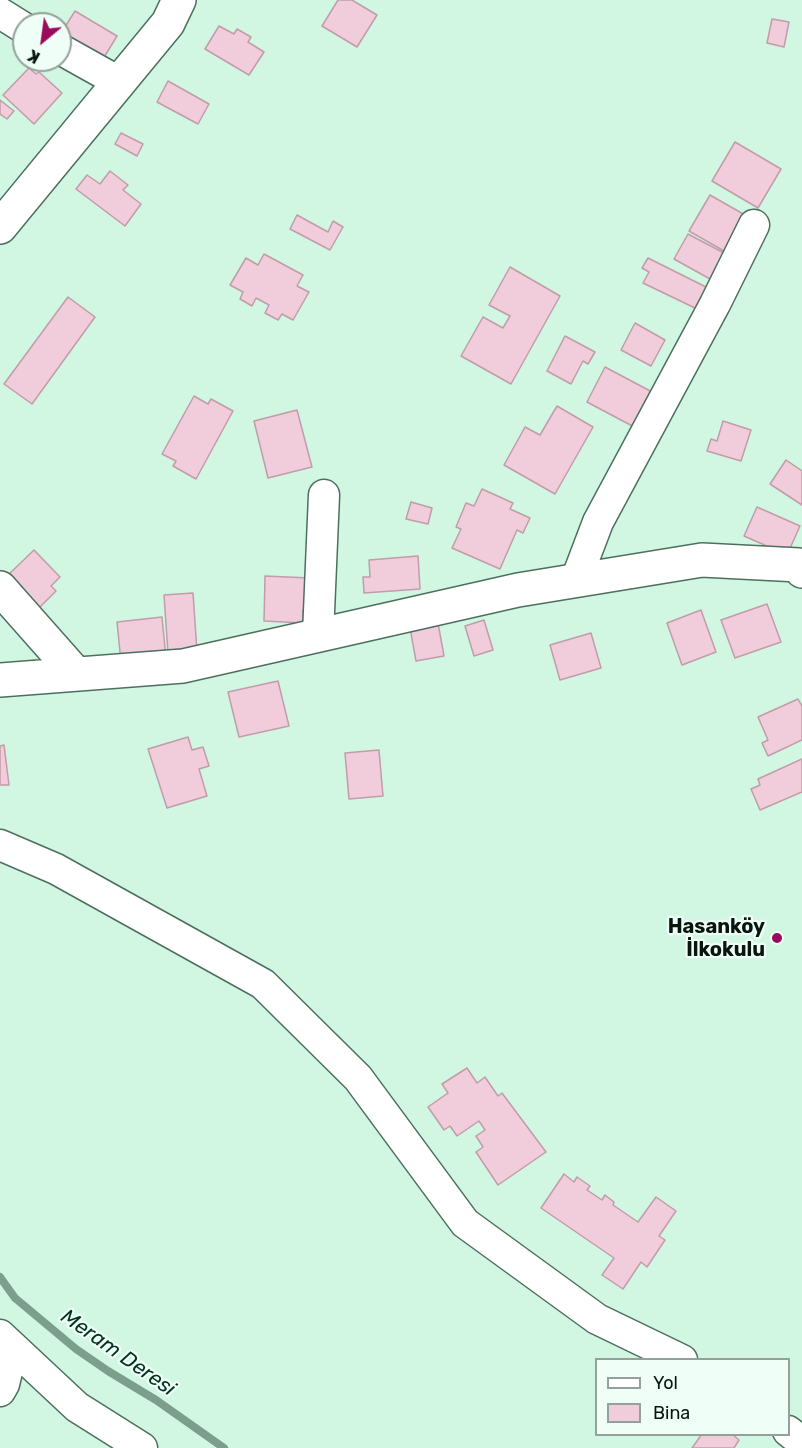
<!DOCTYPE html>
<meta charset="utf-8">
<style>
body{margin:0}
#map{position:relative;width:802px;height:1448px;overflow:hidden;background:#d1f7e3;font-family:Rubik,sans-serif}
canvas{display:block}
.legend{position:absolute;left:595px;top:1358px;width:195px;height:78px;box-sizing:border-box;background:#effef6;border:2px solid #93a19a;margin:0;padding:8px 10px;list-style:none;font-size:18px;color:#08160f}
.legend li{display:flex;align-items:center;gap:12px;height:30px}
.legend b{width:30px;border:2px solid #93a19a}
.north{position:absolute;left:12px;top:12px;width:60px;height:60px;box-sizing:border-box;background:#effef6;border:2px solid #93a19a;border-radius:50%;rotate:209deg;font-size:16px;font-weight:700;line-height:24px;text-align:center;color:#08160f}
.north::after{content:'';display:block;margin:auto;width:21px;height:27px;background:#9a0b5c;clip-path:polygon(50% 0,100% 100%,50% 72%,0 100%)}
</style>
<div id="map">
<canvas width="802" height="1448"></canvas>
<ul class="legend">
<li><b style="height:8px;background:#fff"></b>Yol</li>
<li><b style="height:16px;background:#f1ccda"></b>Bina</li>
</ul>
<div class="north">K</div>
</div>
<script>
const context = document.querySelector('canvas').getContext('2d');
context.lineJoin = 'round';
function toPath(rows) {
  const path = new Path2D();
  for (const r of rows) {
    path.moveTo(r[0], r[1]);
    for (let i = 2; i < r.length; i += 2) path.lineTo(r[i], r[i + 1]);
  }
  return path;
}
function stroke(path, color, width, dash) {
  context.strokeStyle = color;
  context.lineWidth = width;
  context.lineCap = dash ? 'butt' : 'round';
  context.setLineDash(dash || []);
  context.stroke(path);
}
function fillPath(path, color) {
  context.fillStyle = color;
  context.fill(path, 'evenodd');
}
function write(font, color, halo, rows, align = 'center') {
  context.font = font + ' Rubik,sans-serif';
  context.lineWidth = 4.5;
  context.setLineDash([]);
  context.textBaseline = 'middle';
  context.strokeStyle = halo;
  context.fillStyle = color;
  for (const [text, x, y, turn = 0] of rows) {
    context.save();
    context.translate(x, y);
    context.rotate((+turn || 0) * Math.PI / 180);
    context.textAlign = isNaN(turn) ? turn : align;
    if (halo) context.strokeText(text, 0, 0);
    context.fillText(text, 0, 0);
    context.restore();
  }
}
const stream = toPath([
 [0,1277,15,1298,76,1349,108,1371,156,1400,224,1448]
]);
const building = toPath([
 [338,0,352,0,377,15,357,47,322,26,338,0],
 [75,11,117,36,100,64,60,35,75,11],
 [772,19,789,22,784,47,767,43,772,19],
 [219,26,234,34,237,29,251,37,248,42,264,52,249,75,205,49,219,26],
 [29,68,36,74,39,72,62,93,34,124,3,95,29,68],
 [168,81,209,104,198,124,157,102,168,81],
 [0,100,14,111,7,119,0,114,0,100],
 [121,133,143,144,137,156,115,144,121,133],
 [735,142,781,169,758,208,712,181,735,142],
 [110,171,128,185,123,190,141,204,125,226,76,189,87,175,100,184,110,171],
 [710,195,745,215,724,251,689,231,710,195],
 [297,215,328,232,333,221,343,227,330,250,290,229,297,215],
 [688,234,724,253,710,279,674,259,688,234],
 [264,254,303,275,297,286,309,292,293,320,282,314,278,320,265,313,269,305,256,298,252,306,240,299,243,292,230,285,246,258,258,265,264,254],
 [648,258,708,288,697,309,643,283,649,272,642,268,648,258],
 [510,267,560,296,511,384,461,356,483,317,503,328,510,316,489,305,510,267],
 [68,297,95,317,32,404,4,384,68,297],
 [635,323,665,340,651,366,621,350,635,323],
 [565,336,595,352,588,364,583,361,571,384,547,371,565,336],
 [605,367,654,393,636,428,587,402,605,367],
 [194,396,208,404,211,399,233,411,196,479,173,466,176,461,162,454,194,396],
 [557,406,593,427,555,494,504,465,525,427,540,435,557,406],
 [297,410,312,467,268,478,254,421,297,410],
 [723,421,751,430,741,461,707,451,711,439,717,441,723,421],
 [786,460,802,471,802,505,770,484,786,460],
 [482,489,513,503,510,509,530,518,523,533,517,530,500,569,452,548,461,529,456,527,466,503,474,506,482,489],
 [411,502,432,508,428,524,406,519,411,502],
 [757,507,800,526,787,555,744,536,757,507],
 [34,550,60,577,51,586,56,591,37,610,6,577,34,550],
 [418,556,420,589,364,593,363,577,370,577,369,560,418,556],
 [265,576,310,578,309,610,303,610,303,623,264,621,265,576],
 [193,593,197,652,168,653,164,595,193,593],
 [767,604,781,642,735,658,721,620,767,604],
 [701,610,716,652,682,665,667,623,701,610],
 [162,617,166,658,121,662,117,622,162,617],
 [484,620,493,650,474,656,465,626,484,620],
 [438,623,444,656,416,661,410,628,438,623],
 [591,633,601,668,560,680,550,645,591,633],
 [278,681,289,726,239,737,228,692,278,681],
 [798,699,802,706,802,740,768,756,762,743,768,740,758,717,798,699],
 [188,737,192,750,203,747,209,766,199,769,207,796,167,808,148,749,188,737],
 [4,745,9,785,0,785,0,746,4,745],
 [379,750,383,796,349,799,345,753,379,750],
 [802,759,802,792,760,810,751,789,760,785,758,779,802,759],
 [467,1068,477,1083,485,1077,498,1096,502,1093,546,1152,498,1185,476,1152,483,1147,476,1136,485,1130,479,1121,457,1136,450,1126,444,1130,428,1107,448,1093,442,1084,467,1068],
 [564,1174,574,1182,577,1177,590,1186,587,1190,602,1200,605,1195,614,1202,613,1205,638,1222,656,1197,676,1211,659,1236,665,1240,647,1267,641,1262,623,1289,602,1275,614,1258,541,1208,564,1174],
 [702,1434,732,1434,739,1440,734,1448,692,1448,702,1434]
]);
const minor = toPath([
 [0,13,24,28],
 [60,49,119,82],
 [576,580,598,522,715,304,754,225],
 [318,635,324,495],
 [0,845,56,869,263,984,358,1078,465,1223,597,1319,682,1360],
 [0,1335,77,1407,142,1448],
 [0,1391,4,1384,13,1347],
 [788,1431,802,1442]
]);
const tertiary = toPath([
 [0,227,168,23,179,0],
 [0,588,76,674],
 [0,680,183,666,518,590,702,560,799,565,802,571]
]);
const markers = [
 [777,938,6,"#9a0b5c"]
];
const poiNames = [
 ["Hasanköy",765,927],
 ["İlkokulu",765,950]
];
const waterNames = [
 ["Meram Deresi",118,1353,35]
];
stroke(stream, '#7c9e8d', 8);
fillPath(building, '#f1ccda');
stroke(building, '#c19ca9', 1.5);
stroke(minor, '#4d6f5e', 33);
stroke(tertiary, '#4d6f5e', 36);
stroke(minor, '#fff', 30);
stroke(tertiary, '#fff', 33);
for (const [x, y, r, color] of markers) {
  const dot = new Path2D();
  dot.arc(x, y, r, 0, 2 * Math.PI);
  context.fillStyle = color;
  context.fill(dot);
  stroke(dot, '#effef6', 2);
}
write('bold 20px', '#08160f', '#effef6', poiNames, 'right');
write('italic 21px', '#013321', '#effef6', waterNames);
</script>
